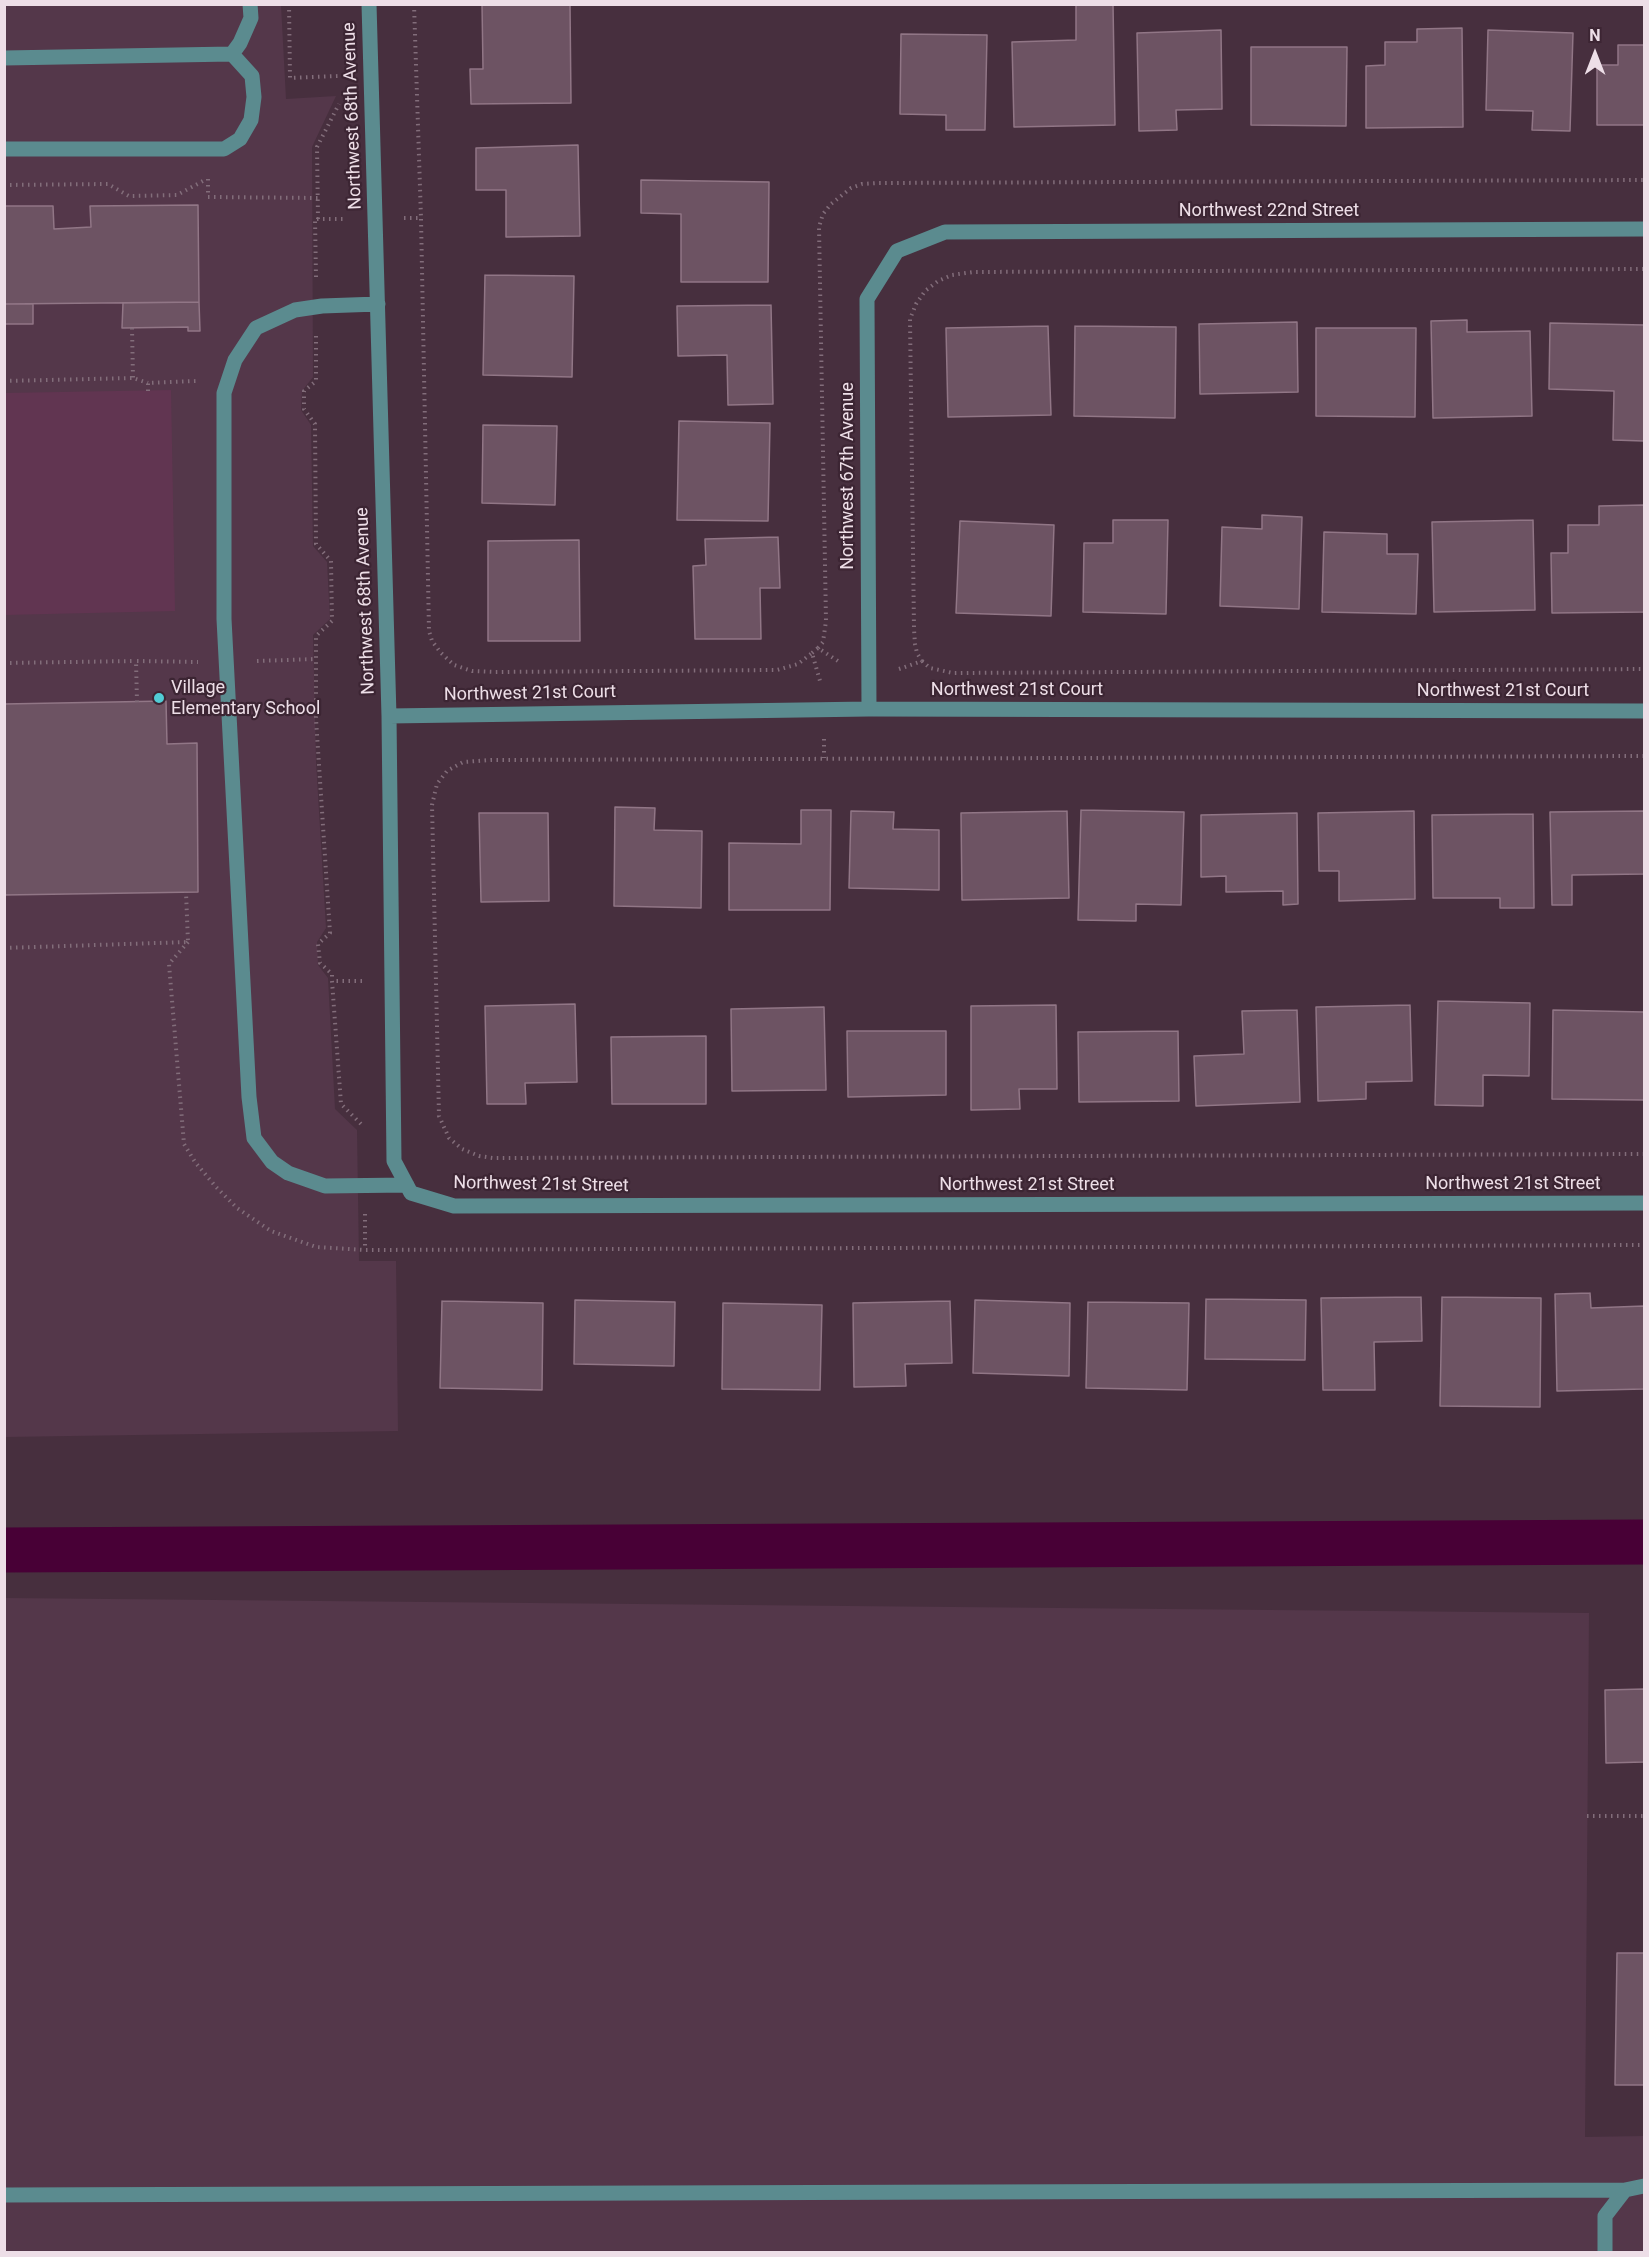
<!DOCTYPE html>
<style>
body{margin:0}
#map{position:relative;width:1649px;height:2257px;overflow:hidden;background:#472f3e;font-family:Roboto,sans-serif}
canvas{display:block}
.frame{position:absolute;inset:0;border:6px solid #eddee7;pointer-events:none}
.north{position:absolute;left:1565px;top:24px;width:60px;height:60px;-webkit-text-stroke:4px #3c2533;paint-order:stroke;rotate:0deg;font-size:16px;font-weight:700;line-height:24px;text-align:center;color:#eddee7}
.north::after{content:'';display:block;margin:auto;width:21px;height:27px;background:#eddee7;clip-path:polygon(50% 0,100% 100%,50% 72%,0 100%)}
</style>
<div id="map">
<canvas width="1649" height="2257"></canvas>
<div class="frame"></div>
<div class="north">N</div>
</div>
<script>
const context = document.querySelector('canvas').getContext('2d');
context.lineJoin = 'round';
function fillPath(path, color) {
  context.fillStyle = color;
  context.fill(path, 'evenodd');
}
function toPath(rows) {
  const path = new Path2D();
  for (const r of rows) {
    path.moveTo(r[0], r[1]);
    for (let i = 2; i < r.length; i += 2) path.lineTo(r[i], r[i + 1]);
  }
  return path;
}
function stroke(path, color, width, dash) {
  context.strokeStyle = color;
  context.lineWidth = width;
  context.lineCap = dash ? 'butt' : 'round';
  context.setLineDash(dash || []);
  context.stroke(path);
}
function write(font, color, halo, rows, align = 'center') {
  context.font = font + ' Roboto,sans-serif';
  context.lineWidth = 4.5;
  context.setLineDash([]);
  context.textBaseline = 'middle';
  context.strokeStyle = halo;
  context.fillStyle = color;
  for (const [text, x, y, turn = 0] of rows) {
    context.save();
    context.translate(x, y);
    context.rotate((+turn || 0) * Math.PI / 180);
    context.textAlign = isNaN(turn) ? turn : align;
    if (halo) context.strokeText(text, 0, 0);
    context.fillText(text, 0, 0);
    context.restore();
  }
}
const built = toPath([
 [4,5,281,5,286,99,336,96,312,147,313,377,302,391,301,410,311,425,313,546,327,562,330,619,313,635,316,761,326,928,317,942,318,965,328,978,335,1109,357,1130,359,1261,396,1261,398,1431,5,1437],
 [5,1598,1589,1613,1585,2137,1644,2136,1644,2252,5,2252]
]);
const green = toPath([
 [171,390,175,611,5,615,5,393]
]);
const canal = toPath([
 [4,1550,1644,1542]
]);
const building = toPath([
 [482,4,570,4,571,103,471,104,470,69,483,69,482,4],
 [1076,4,1113,4,1115,125,1014,127,1012,42,1076,40,1076,4],
 [1462,28,1463,127,1366,128,1366,66,1385,65,1385,42,1417,42,1417,29,1462,28],
 [1221,30,1222,109,1176,110,1177,130,1139,131,1137,33,1221,30],
 [1488,30,1573,33,1570,131,1532,130,1533,111,1486,110,1488,30],
 [901,34,987,35,985,130,946,130,946,115,900,114,901,34],
 [1618,45,1644,45,1644,125,1597,125,1597,65,1618,65,1618,45],
 [1251,47,1347,47,1346,126,1251,125,1251,47],
 [578,145,580,236,506,237,506,190,476,190,476,148,578,145],
 [641,180,769,182,768,282,681,282,681,214,641,213,641,180],
 [198,205,199,302,4,304,4,206,53,206,54,229,91,227,90,206,198,205],
 [485,275,574,276,572,377,483,375,485,275],
 [199,302,200,331,188,331,188,327,122,328,123,303,199,302],
 [4,304,33,304,33,324,4,324,4,304],
 [771,305,773,404,728,405,727,355,678,356,677,306,771,305],
 [1467,320,1467,332,1530,331,1532,416,1433,418,1431,321,1467,320],
 [1297,322,1298,392,1200,394,1199,324,1297,322],
 [1550,323,1644,325,1644,441,1613,440,1614,391,1549,389,1550,323],
 [1048,326,1051,415,948,417,946,328,1048,326],
 [1075,326,1176,327,1175,418,1074,416,1075,326],
 [1316,328,1416,328,1415,417,1316,416,1316,328],
 [679,421,770,423,768,521,677,520,679,421],
 [483,425,557,426,555,505,482,503,483,425],
 [1644,505,1644,612,1552,613,1551,553,1568,553,1568,525,1599,525,1599,506,1644,505],
 [1262,515,1302,517,1299,609,1220,606,1222,527,1262,529,1262,515],
 [1113,520,1168,520,1166,614,1083,612,1084,543,1113,543,1113,520],
 [1533,520,1535,610,1434,612,1432,522,1533,520],
 [960,521,1054,525,1051,616,956,613,960,521],
 [1324,532,1387,534,1387,554,1418,554,1416,614,1322,612,1324,532],
 [778,537,780,588,760,588,761,639,695,639,693,566,706,565,705,539,778,537],
 [579,540,580,641,488,641,488,541,579,540],
 [166,701,167,744,197,743,198,892,4,895,4,704,166,701],
 [615,807,655,808,654,830,702,831,701,908,614,906,615,807],
 [801,810,831,810,830,910,729,910,729,843,801,844,801,810],
 [1081,810,1184,812,1181,905,1136,904,1136,921,1078,920,1081,810],
 [851,811,894,812,893,829,939,830,939,890,849,888,851,811],
 [1067,811,1069,898,962,900,961,813,1067,811],
 [1414,811,1415,899,1339,901,1339,871,1319,871,1318,813,1414,811],
 [1644,811,1644,874,1572,875,1572,905,1552,905,1550,812,1644,811],
 [479,813,548,813,549,901,481,902,479,813],
 [1297,813,1298,904,1283,905,1283,891,1226,892,1226,876,1201,877,1201,815,1297,813],
 [1533,814,1534,908,1500,908,1500,898,1433,898,1432,815,1533,814],
 [1438,1001,1530,1003,1529,1076,1483,1075,1483,1106,1435,1105,1438,1001],
 [575,1004,577,1082,525,1083,526,1104,487,1104,485,1006,575,1004],
 [1056,1005,1057,1089,1019,1089,1020,1109,971,1110,971,1006,1056,1005],
 [1410,1005,1412,1081,1366,1082,1366,1099,1318,1101,1316,1007,1410,1005],
 [824,1007,826,1090,732,1091,731,1009,824,1007],
 [1297,1010,1300,1102,1196,1106,1194,1056,1244,1054,1242,1011,1297,1010],
 [1553,1010,1644,1012,1644,1100,1552,1099,1553,1010],
 [847,1031,946,1031,946,1095,848,1097,847,1031],
 [1178,1031,1179,1101,1079,1102,1078,1032,1178,1031],
 [706,1036,706,1104,612,1104,611,1037,706,1036],
 [1590,1293,1591,1308,1644,1306,1644,1389,1557,1391,1555,1294,1590,1293],
 [1421,1297,1422,1341,1374,1342,1375,1390,1323,1390,1321,1298,1421,1297],
 [1442,1297,1541,1298,1540,1407,1440,1406,1442,1297],
 [1206,1299,1306,1300,1305,1360,1205,1359,1206,1299],
 [575,1300,675,1302,674,1366,574,1364,575,1300],
 [975,1300,1070,1303,1069,1376,973,1373,975,1300],
 [442,1301,543,1303,542,1390,440,1388,442,1301],
 [950,1301,952,1363,905,1364,906,1386,854,1387,853,1303,950,1301],
 [1088,1302,1189,1303,1187,1390,1086,1388,1088,1302],
 [723,1303,822,1305,820,1390,722,1389,723,1303],
 [1644,1689,1644,1762,1606,1763,1605,1690,1644,1689],
 [1617,1953,1644,1953,1644,2085,1615,2085,1617,1953]
]);
const path = toPath([
 [289,4,290,78,339,76,339,73],
 [414,4,421,218],
 [208,179,208,197,318,198],
 [4,185,108,184,129,196,177,195,203,181],
 [404,218,421,218,429,631,432,641,441,653,454,665,472,671,495,672,777,670,798,664,812,653,820,681],
 [318,219,317,147,339,104],
 [316,277,315,219,345,219],
 [132,328,133,378],
 [316,336,316,381,304,391,304,409,315,424,316,544,331,561,332,621,316,636,316,719,330,933,318,944,320,963,332,974,332,981],
 [4,381,133,378,148,383],
 [148,391,148,383,197,381],
 [818,648,823,642,826,621,819,227,823,214,831,204,851,188,862,184,878,183,1644,180],
 [812,653,818,648,838,661],
 [257,661,316,659],
 [922,661,930,668,953,673,1644,669],
 [4,663,136,661],
 [899,669,922,661,917,653,915,644,914,629,910,319,916,304,925,291,938,281,952,275,973,272,1644,269],
 [137,702,136,661,198,662],
 [824,739,824,758],
 [1644,756,491,760,463,762,447,771,437,784,432,805,439,1116,449,1138,462,1149,479,1156,493,1158,1644,1154],
 [188,942,169,964,184,1144,195,1162,216,1187,237,1208,271,1231,316,1247,365,1250,1644,1245],
 [4,948,188,942,186,892],
 [362,981,332,981,341,1104,363,1126],
 [365,1214,365,1250],
 [1587,1816,1644,1816]
]);
const minor = toPath([
 [369,4,389,716,394,1161,411,1193,454,1206,1644,1203],
 [232,54,240,43,251,18,250,4],
 [4,58,232,54,252,76,254,97,251,120,240,139,224,149,4,149],
 [378,304,322,306,295,310,256,328,235,360,224,393,224,619,249,1097,254,1138,272,1162,288,1173,325,1186,407,1185],
 [869,709,867,299,897,251,945,232,1644,229],
 [389,716,869,709,1644,711],
 [4,2195,1625,2190],
 [1605,2252,1605,2216,1625,2190,1644,2186]
]);
const markers = [
 [159,698,6,"#51ccd5"]
];
const streetNames = [
 ["Northwest 68th Avenue",353,116,-92],
 ["Northwest 22nd Street",1269,211],
 ["Northwest 67th Avenue",848,476,-90],
 ["Northwest 68th Avenue",366,601,-92],
 ["Northwest 21st Court",1017,690],
 ["Northwest 21st Court",1503,691],
 ["Northwest 21st Court",530,694,-1],
 ["Northwest 21st Street",1513,1184],
 ["Northwest 21st Street",541,1185,1],
 ["Northwest 21st Street",1027,1185]
];
const poiNames = [
 ["Village",171,688],
 ["Elementary School",171,709]
];
fillPath(built, '#54374a');
fillPath(green, '#613551');
stroke(canal, '#480036', 45);
fillPath(building, '#6d5363');
stroke(building, '#917686', 1.5);
stroke(path, '#826d7a', 4, [1.5, 4.5]);
stroke(minor, '#5b8b8f', 15);
for (const [x, y, r, color] of markers) {
  const dot = new Path2D();
  dot.arc(x, y, r, 0, 2 * Math.PI);
  context.fillStyle = color;
  context.fill(dot);
  stroke(dot, '#3c2533', 2);
}
write('18px', '#eddee7', '#3c2533', streetNames);
write('18px', '#eddee7', '#3c2533', poiNames, 'left');
</script>
